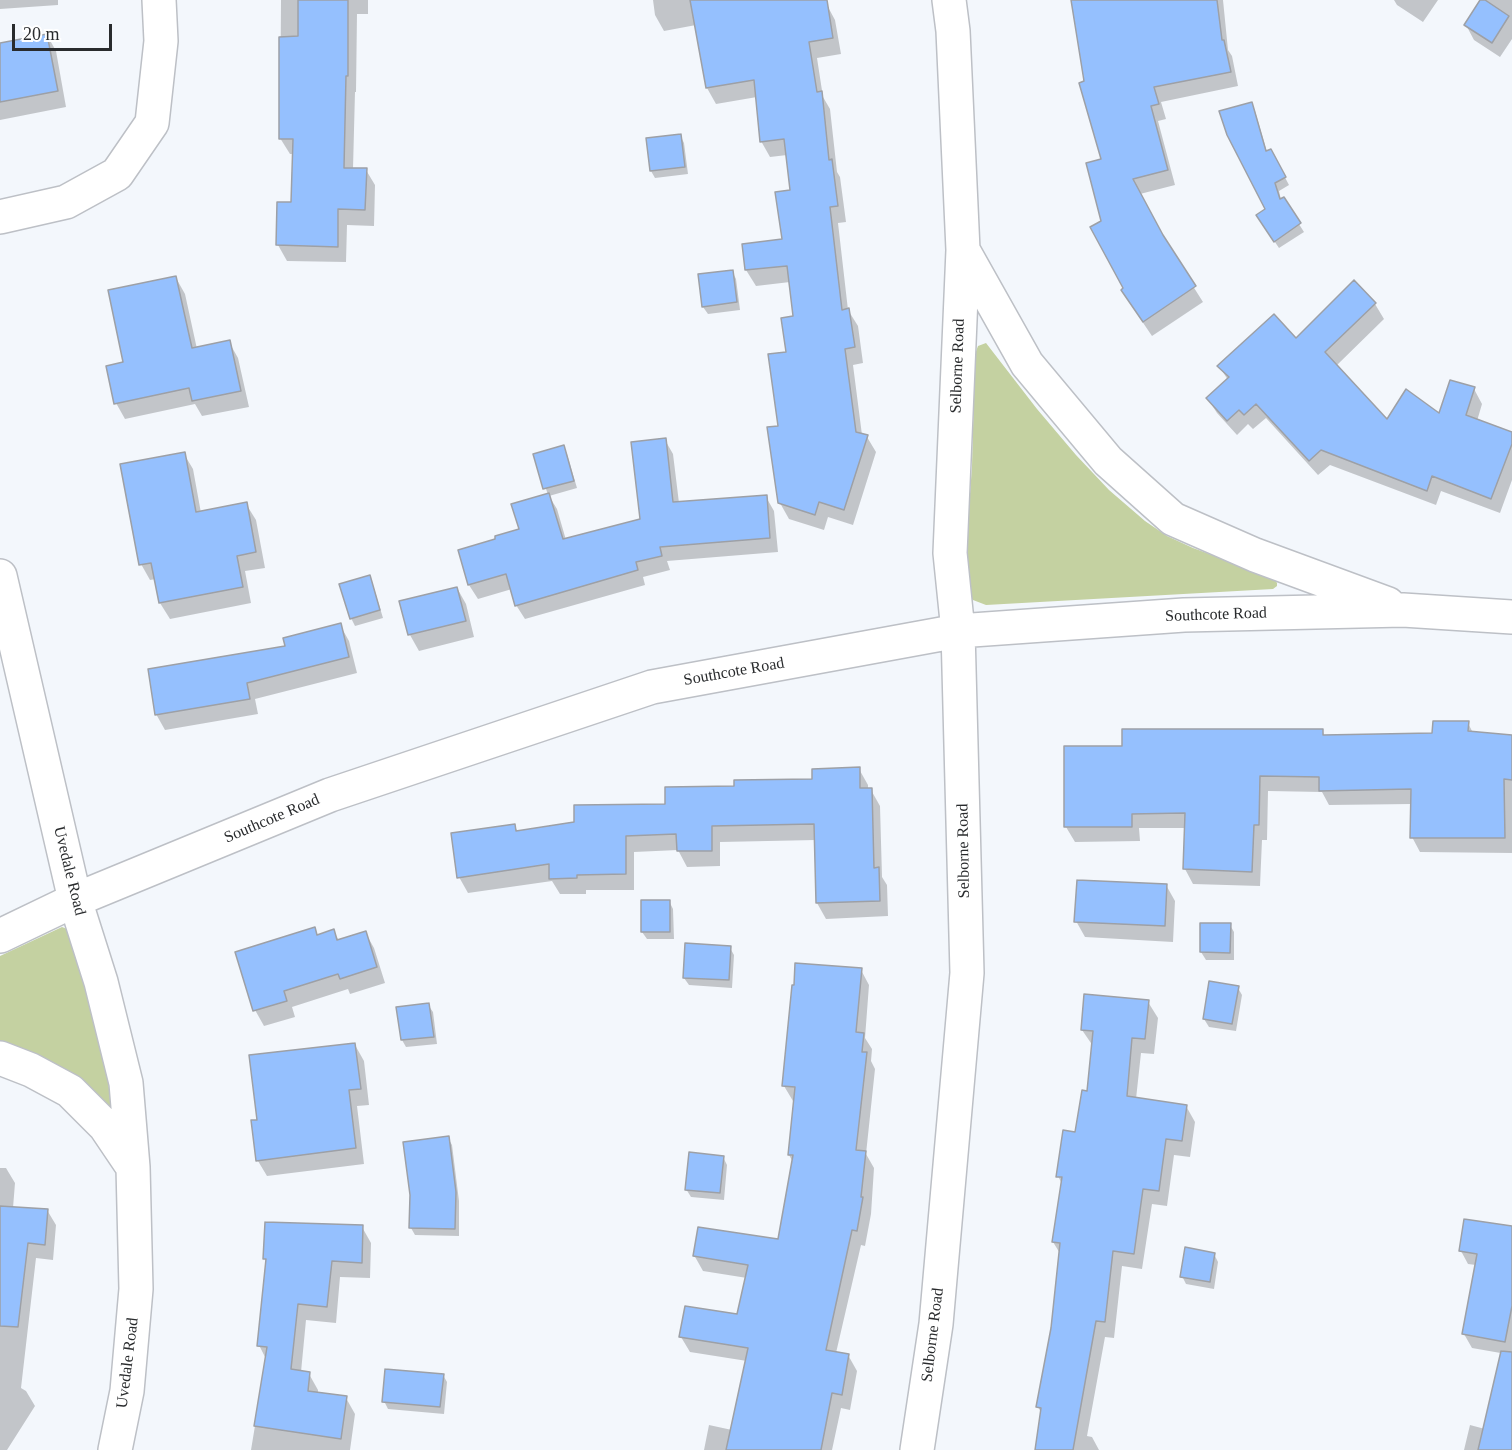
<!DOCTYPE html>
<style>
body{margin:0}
#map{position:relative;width:1512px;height:1450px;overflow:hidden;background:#f3f7fc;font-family:Georgia,serif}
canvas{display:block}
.scale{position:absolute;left:12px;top:24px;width:100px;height:27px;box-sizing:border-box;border:3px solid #292b2d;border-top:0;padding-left:8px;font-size:18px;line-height:21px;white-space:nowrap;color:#292b2d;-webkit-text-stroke:4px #fff;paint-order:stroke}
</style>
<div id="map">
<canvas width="1512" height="1450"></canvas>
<div class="scale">20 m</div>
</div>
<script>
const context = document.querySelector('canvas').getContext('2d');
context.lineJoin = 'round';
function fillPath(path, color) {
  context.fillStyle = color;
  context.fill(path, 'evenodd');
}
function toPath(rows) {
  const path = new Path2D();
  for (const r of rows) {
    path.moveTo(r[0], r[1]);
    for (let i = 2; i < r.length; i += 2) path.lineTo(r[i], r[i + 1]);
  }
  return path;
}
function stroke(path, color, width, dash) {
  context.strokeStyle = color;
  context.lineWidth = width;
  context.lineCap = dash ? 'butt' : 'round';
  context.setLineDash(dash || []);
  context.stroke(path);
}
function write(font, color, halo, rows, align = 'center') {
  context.font = font + ' Georgia,serif';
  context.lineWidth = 4.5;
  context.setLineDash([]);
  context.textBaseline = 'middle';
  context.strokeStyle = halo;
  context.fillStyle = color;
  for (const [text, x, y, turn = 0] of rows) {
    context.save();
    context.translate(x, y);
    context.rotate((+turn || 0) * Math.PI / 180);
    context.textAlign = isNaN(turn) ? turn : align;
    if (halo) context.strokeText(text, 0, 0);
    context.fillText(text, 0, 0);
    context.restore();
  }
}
const green = toPath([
 [986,343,1037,409,1076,455,1109,490,1145,521,1167,536,1193,548,1273,577,1277,583,1277,586,1273,589,986,605,973,600,969,595,964,577,972,466,975,354,978,346],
 [62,927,67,929,79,963,105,1064,113,1112,0,1044,0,956]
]);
const shadow = toPath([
 [0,0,58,0,58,5,0,9],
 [281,0,368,0,368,14,357,14,356,92,355,92,353,169,366,170,375,185,374,226,347,225,346,262,287,261,278,245,292,204,294,154,290,154,280,138],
 [653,0,827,0,828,7,835,20,841,54,817,58,823,97,830,109,837,172,840,177,846,222,838,223,848,310,858,326,863,363,853,365,862,435,867,437,876,452,853,525,828,517,824,530,789,519,780,503,779,427,794,318,790,282,756,286,746,270,744,245,783,241,792,191,787,155,770,157,761,141,757,97,716,104,707,88,696,25,664,31,655,15],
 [1073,0,1223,0,1228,50,1232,56,1238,86,1161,102,1166,119,1158,121,1175,185,1140,194,1165,242,1203,302,1152,336,1131,305,1103,222,1103,161,1086,82],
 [1394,0,1438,0,1423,22,1397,5],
 [1482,0,1512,0,1512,39,1500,57,1474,40,1466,25],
 [47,35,56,51,66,107,0,120,0,44],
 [1251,103,1255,111,1267,152,1271,151,1289,185,1279,191,1281,200,1283,199,1304,232,1279,248,1262,223,1267,209],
 [680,135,684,143,688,174,655,178,651,171],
 [732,271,736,279,740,310,708,314,703,307],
 [176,278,185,294,197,349,229,342,238,358,249,407,202,416,195,404,125,419,116,403,125,363],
 [1354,282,1375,304,1384,319,1336,366,1387,421,1440,415,1474,389,1482,404,1477,421,1512,434,1512,480,1500,513,1441,491,1436,505,1330,465,1318,475,1266,418,1253,429,1248,424,1237,435,1217,413,1208,399,1228,380,1219,366,1296,340],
 [665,440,673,454,679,503,766,497,774,511,778,552,667,561,670,570,643,577,645,585,525,619,516,605,512,589,478,599,469,585,521,530,548,495,535,455,563,447,567,454,577,488,549,496,557,509,566,540,642,520],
 [184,454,193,469,201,513,246,504,256,520,265,568,245,571,251,603,170,619,160,603,156,579,150,580,141,564],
 [369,577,373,585,383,618,355,626,351,618],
 [457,588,466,604,474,637,419,651,410,635,401,602],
 [340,625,349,641,357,673,255,699,258,714,165,730,156,714,286,647],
 [1468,723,1473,733,1512,736,1512,853,1420,852,1412,837,1412,804,1329,805,1322,792,1268,791,1267,840,1262,840,1260,886,1193,884,1185,869,1186,828,1139,828,1140,841,1075,842,1066,827,1124,747,1322,730,1325,737,1434,735],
 [859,769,868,785,868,790,871,790,880,806,882,877,887,885,888,916,826,919,817,903,816,840,720,842,720,866,687,867,678,850,634,852,634,890,586,890,586,894,560,894,552,881,468,893,459,877,514,825,518,832,576,824,666,806,735,788,814,780],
 [1166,885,1175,901,1173,942,1085,937,1076,921],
 [669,901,673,909,674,939,647,939,642,932],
 [1202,925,1230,925,1234,932,1234,960,1206,960,1201,952],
 [314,929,318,936,334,931,339,941,365,932,374,948,385,983,350,994,348,989,292,1007,295,1017,264,1026,255,1010],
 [730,948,734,955,732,988,689,985,684,978],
 [861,970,869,985,865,1038,872,1049,871,1061,875,1069,866,1154,874,1168,871,1214,865,1246,861,1245,836,1353,848,1355,857,1371,850,1410,841,1408,832,1450,704,1450,709,1425,732,1430,747,1361,690,1352,681,1337,738,1316,747,1278,703,1271,694,1255,779,1241,793,1162,789,1155,795,1101,793,1101,784,1086],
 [1238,988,1242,995,1236,1031,1209,1027,1204,1019],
 [1148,1002,1158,1018,1154,1054,1141,1053,1136,1099,1186,1106,1195,1122,1190,1157,1174,1155,1167,1206,1152,1204,1142,1269,1122,1266,1114,1338,1105,1337,1087,1436,1092,1437,1099,1450,1037,1450,1042,1414,1038,1407,1052,1328,1061,1255,1053,1242,1062,1184,1058,1176,1077,1133,1088,1093,1093,1046,1082,1030],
 [428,1005,433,1012,437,1044,406,1047,402,1040,398,1008],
 [355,1045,364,1061,369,1105,357,1106,364,1164,267,1176,258,1161,258,1121],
 [448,1138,452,1145,459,1201,459,1236,415,1235,411,1228],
 [723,1157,727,1165,724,1200,691,1197,686,1189],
 [0,1168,6,1168,15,1183,13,1208,47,1210,56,1225,53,1260,36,1258,21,1388,26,1391,35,1406,7,1450,0,1450],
 [362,1227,371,1243,370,1278,340,1277,336,1323,306,1320,301,1372,309,1374,318,1390,318,1394,346,1398,355,1414,350,1450,251,1450,266,1359,259,1345,267,1263,265,1259],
 [1512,1228,1512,1355,1472,1348,1464,1334,1476,1265,1468,1264,1461,1251],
 [1214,1254,1218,1262,1214,1289,1186,1284,1182,1276],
 [443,1375,447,1382,444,1414,388,1409,384,1401],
 [1512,1392,1512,1450,1464,1450,1470,1425,1485,1429]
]);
const building = toPath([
 [298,0,348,0,348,76,346,76,344,168,367,168,365,210,338,209,338,247,276,245,277,202,291,202,293,139,279,139,279,37,298,36,298,0],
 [690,0,827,0,833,38,809,42,817,92,822,91,829,160,832,159,838,206,830,207,842,310,849,308,855,347,845,349,856,432,868,435,844,510,819,502,815,515,778,503,767,427,778,426,768,354,786,352,781,318,793,316,787,266,745,270,742,244,782,239,775,192,790,190,784,139,760,142,754,80,706,88,690,0],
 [1071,0,1217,0,1222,40,1224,40,1231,72,1154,87,1159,104,1151,106,1168,170,1133,179,1163,235,1196,286,1143,322,1121,290,1123,288,1090,227,1101,221,1086,163,1101,159,1079,83,1084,81,1071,0],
 [1480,0,1485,0,1509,16,1492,43,1464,25,1480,0],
 [47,34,58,91,0,102,0,43,47,34],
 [1252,102,1266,151,1271,149,1286,177,1275,183,1280,199,1284,197,1301,223,1274,242,1256,215,1265,209,1227,135,1219,111,1252,102],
 [681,134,685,167,650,171,646,138,681,134],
 [733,270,737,302,702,307,698,274,733,270],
 [176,276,192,348,230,340,241,391,192,401,189,388,114,404,106,366,123,362,108,290,176,276],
 [1354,280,1376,303,1325,352,1387,419,1406,389,1439,413,1450,380,1475,387,1466,415,1512,432,1512,444,1491,499,1432,476,1427,491,1321,450,1309,461,1256,404,1244,415,1239,410,1227,421,1206,398,1229,377,1217,366,1274,314,1296,338,1354,280],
 [666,438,673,502,767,495,770,538,660,547,662,556,636,562,638,570,515,606,506,574,468,585,458,550,495,539,495,536,519,529,511,504,549,493,563,539,640,519,631,442,666,438],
 [564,445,574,481,543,489,533,454,564,445],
 [185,452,196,512,247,502,256,552,237,556,243,587,159,603,151,563,139,565,120,464,185,452],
 [370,575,380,610,350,619,339,584,370,575],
 [457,587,466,621,408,635,399,601,457,587],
 [341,623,349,657,247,683,250,699,155,715,148,669,285,646,283,638,341,623],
 [1433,721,1469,721,1468,731,1512,735,1512,780,1504,779,1505,838,1410,838,1411,789,1319,791,1319,777,1260,776,1259,825,1254,825,1252,872,1183,869,1185,813,1132,814,1132,827,1064,827,1064,746,1122,746,1122,729,1323,729,1323,735,1432,733,1433,721],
 [860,767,860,788,872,788,874,868,879,867,880,901,816,903,814,824,712,826,712,851,677,851,676,834,626,836,626,874,577,875,577,878,549,879,549,864,457,878,451,833,515,824,516,831,574,822,574,805,665,804,665,787,734,786,734,780,812,779,812,769,860,767],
 [1077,880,1167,884,1165,926,1074,922,1077,880],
 [641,900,670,900,670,932,641,932,641,900],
 [1200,923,1231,923,1230,953,1200,952,1200,923],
 [315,927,317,935,334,929,337,940,366,931,377,967,340,979,338,974,284,991,287,1001,253,1011,235,952,315,927],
 [685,943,731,946,729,980,683,978,685,943],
 [795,963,862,968,856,1032,864,1033,862,1052,867,1052,856,1150,866,1151,861,1197,863,1197,857,1231,852,1230,826,1350,849,1354,842,1395,832,1393,821,1450,726,1450,748,1348,679,1337,685,1306,737,1314,748,1265,693,1256,698,1227,778,1239,793,1155,788,1155,795,1087,782,1086,792,985,794,985,795,963],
 [1209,981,1239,986,1232,1024,1203,1019,1209,981],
 [1084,994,1149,1000,1145,1039,1132,1038,1127,1096,1187,1105,1182,1141,1166,1139,1159,1191,1143,1189,1134,1254,1113,1251,1105,1322,1096,1321,1073,1450,1035,1450,1041,1408,1036,1407,1051,1328,1060,1243,1052,1242,1062,1177,1056,1177,1063,1130,1075,1132,1082,1090,1087,1091,1093,1031,1081,1030,1084,994],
 [429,1003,434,1037,401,1040,396,1007,429,1003],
 [355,1043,361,1089,349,1090,356,1148,256,1161,251,1120,257,1120,249,1055,355,1043],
 [449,1136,456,1192,455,1229,409,1228,410,1195,403,1142,449,1136],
 [689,1152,724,1156,720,1193,685,1190,689,1152],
 [0,1206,48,1209,45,1245,28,1243,18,1327,0,1326,0,1206],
 [1464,1219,1512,1226,1512,1306,1505,1342,1462,1334,1477,1254,1459,1251,1464,1219],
 [265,1222,363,1225,362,1263,332,1261,327,1307,298,1304,291,1369,310,1372,308,1391,347,1396,341,1439,254,1426,267,1347,257,1346,266,1259,263,1259,265,1222],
 [1185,1247,1215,1253,1210,1282,1180,1277,1185,1247],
 [1501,1351,1512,1352,1512,1450,1478,1450,1501,1351],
 [385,1369,444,1374,440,1407,382,1402,385,1369]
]);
const street = toPath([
 [949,0,953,31,963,250,1027,364,1108,461,1173,519,1255,555,1388,604],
 [0,217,66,202,117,174,152,123,161,41,159,0],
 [0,576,75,900,101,982,126,1083,133,1167,136,1289,127,1391,115,1450],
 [0,936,75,900,330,795,652,687,958,631,1184,615,1403,610,1512,617],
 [0,1058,31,1070,70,1091,105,1126,132,1166],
 [917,1450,936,1324,967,973,958,631,950,553,963,250]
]);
const streetNames = [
 ["Selborne Road",958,366,-88],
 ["Southcote Road",1216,615,-2],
 ["Southcote Road",734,672,-10],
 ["Southcote Road",272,819,-23],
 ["Selborne Road",964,851,-91],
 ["Uvedale Road",69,871,76],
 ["Selborne Road",933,1335,-83],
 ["Uvedale Road",128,1363,-83]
];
fillPath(green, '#c4d1a1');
fillPath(shadow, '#0003');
fillPath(building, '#95c0fe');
stroke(building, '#9da0a6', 1.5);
stroke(street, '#bdc0c6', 36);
stroke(street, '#fff', 33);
write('16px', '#292b2d', '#fff', streetNames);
</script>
